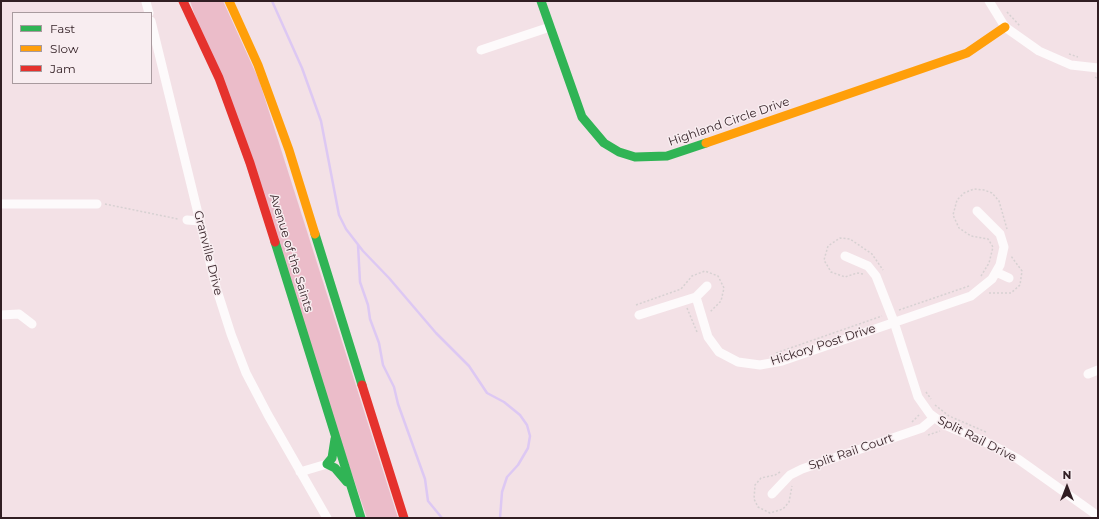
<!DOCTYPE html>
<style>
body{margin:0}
#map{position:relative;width:1099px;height:519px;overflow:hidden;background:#f3e1e6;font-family:Montserrat,sans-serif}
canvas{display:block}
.frame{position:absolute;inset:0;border:2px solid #311e23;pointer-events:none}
.legend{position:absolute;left:12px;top:12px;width:140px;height:72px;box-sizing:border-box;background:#f8edf0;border:1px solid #a89a9e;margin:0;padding:5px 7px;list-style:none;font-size:12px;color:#311e23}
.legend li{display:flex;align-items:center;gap:8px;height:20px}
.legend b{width:20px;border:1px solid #a89a9e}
.north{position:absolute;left:1047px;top:467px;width:40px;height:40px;-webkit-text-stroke:3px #f8edf0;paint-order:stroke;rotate:0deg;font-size:11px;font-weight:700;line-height:16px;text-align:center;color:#311e23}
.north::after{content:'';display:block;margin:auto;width:14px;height:18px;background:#311e23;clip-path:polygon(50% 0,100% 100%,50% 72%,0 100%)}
</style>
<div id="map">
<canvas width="1099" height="519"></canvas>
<div class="frame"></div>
<ul class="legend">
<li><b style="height:5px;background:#30b455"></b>Fast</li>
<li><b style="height:5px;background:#ff9f0a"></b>Slow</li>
<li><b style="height:5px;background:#e5322d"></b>Jam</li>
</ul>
<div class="north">N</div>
</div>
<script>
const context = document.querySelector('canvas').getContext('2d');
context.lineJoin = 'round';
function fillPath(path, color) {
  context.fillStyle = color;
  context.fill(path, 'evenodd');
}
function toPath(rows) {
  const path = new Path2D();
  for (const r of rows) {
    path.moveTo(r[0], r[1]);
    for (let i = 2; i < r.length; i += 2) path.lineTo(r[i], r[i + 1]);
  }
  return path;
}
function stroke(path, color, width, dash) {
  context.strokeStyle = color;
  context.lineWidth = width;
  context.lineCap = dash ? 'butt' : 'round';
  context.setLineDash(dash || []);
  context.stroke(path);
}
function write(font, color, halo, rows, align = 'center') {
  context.font = font + ' Montserrat,sans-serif';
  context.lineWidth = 3;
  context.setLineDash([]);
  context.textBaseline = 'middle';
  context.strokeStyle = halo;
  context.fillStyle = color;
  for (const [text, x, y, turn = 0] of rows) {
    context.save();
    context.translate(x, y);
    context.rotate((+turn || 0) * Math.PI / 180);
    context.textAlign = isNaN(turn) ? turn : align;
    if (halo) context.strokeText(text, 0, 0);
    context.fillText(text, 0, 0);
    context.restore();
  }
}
const green = toPath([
 [190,1,223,1,259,80,398,518,367,518]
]);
const stream = toPath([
 [272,1,302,68,321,121,339,215,346,229,363,251,389,278,436,333,469,366,487,393,504,402,520,415,527,425,530,436,528,448,518,465,507,477,502,492,500,518],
 [358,245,360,282,368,305,370,319,379,343,383,365,394,387,398,404,425,479,428,501,442,518]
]);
const path = toPath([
 [1007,12,1020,26],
 [1069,54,1078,57],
 [1095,77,1098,79],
 [105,204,178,219],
 [863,274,857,273,845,277,831,272,824,260,828,246,840,238,850,239,872,254,883,270],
 [981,276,989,263,993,247,988,239,971,236,959,228,953,215,957,200,964,193,974,189,984,190,992,193,999,201,1007,229],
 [989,293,1011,293,1020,285,1022,271,1011,256],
 [636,305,681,289,692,276,705,271,718,276,724,288,721,301,710,312],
 [687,308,697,332],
 [899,310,969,286],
 [776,353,882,316],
 [926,392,931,399],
 [935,405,949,416,986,432],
 [912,422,919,415],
 [928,435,940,431],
 [780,472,775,475,761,478,755,485,754,499,758,507,770,513,783,509,789,502,792,486]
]);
const street = toPath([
 [989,1,1005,27,1039,51,1071,65,1098,68],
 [146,2,149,13],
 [151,21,216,287,231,334,246,373,268,415,327,518],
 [481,50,550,27],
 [1,204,97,204],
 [187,220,200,221],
 [845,256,868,266,876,276,894,322,918,397,930,414,945,425,992,445,1018,459,1098,516],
 [996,272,1009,278],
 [696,297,707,286],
 [1,315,19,314,32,324],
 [639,315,696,297,708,337,719,352,738,362,760,365,782,361,971,296,992,279,1000,265,1004,247,1000,234,977,211],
 [1088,374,1098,370],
 [300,472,327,464],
 [772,494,790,475,802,469,922,428,934,418]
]);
const fast = toPath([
 [541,1,582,117,604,143,619,152,635,157,667,156,706,143],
 [315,234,362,385],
 [275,242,361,518],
 [335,439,332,458,327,464,335,468,347,482]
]);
const slow = toPath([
 [229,1,258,65,289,150,315,234],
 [706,143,967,53,1005,27]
]);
const jam = toPath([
 [183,1,219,78,250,163,275,242],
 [362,385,404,518]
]);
const streetNames = [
 ["Highland Circle Drive",729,122,-19],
 ["Granville Drive",208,253,76],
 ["Avenue of the Saints",291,253,73],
 ["Hickory Post Drive",823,345,-18],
 ["Split Rail Drive",977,439,27],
 ["Split Rail Court",851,452,-19]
];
fillPath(green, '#ebbcc9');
stroke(stream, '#ddc8f3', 2.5);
stroke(path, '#d7d1d2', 1.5, [2, 2]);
stroke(street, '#fdfafb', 9);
stroke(fast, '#30b455', 9);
stroke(slow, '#ff9f0a', 9);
stroke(jam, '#e5322d', 9);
write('12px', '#311e23', '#f8edf0', streetNames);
</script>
